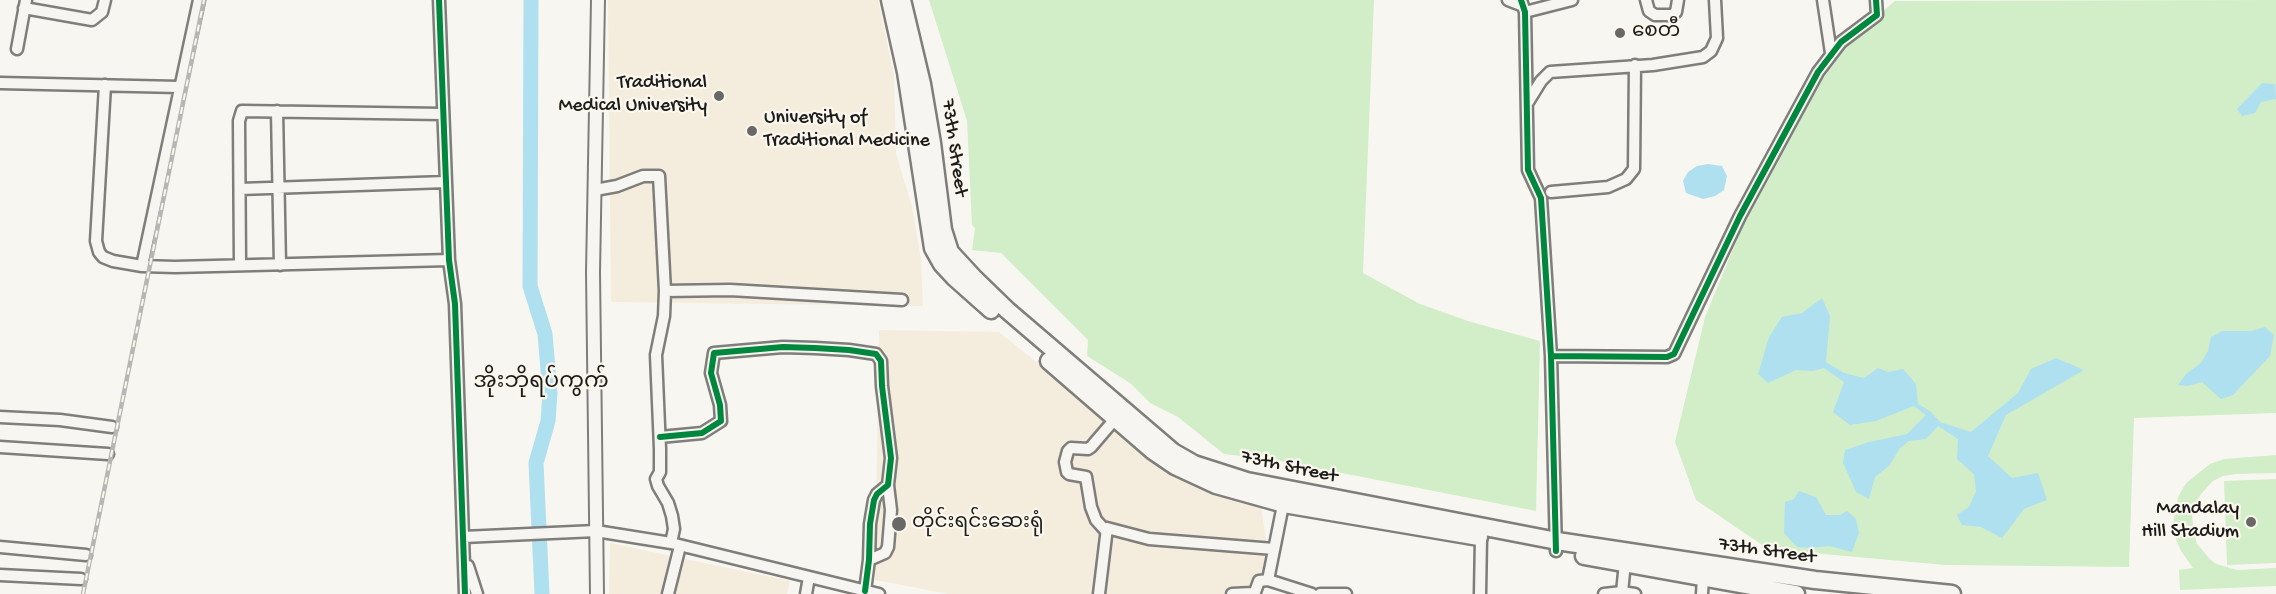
<!DOCTYPE html>
<meta charset="utf-8">
<style>
body{margin:0}
canvas{display:block;background:#f8f6f0}
</style>
<canvas width="2276" height="594"></canvas>
<script>
const context = document.querySelector('canvas').getContext('2d');
context.lineJoin = 'round';
function fillPath(path, color) {
  context.fillStyle = color;
  context.fill(path, 'evenodd');
}
function toPath(rows) {
  const path = new Path2D();
  for (const r of rows) {
    path.moveTo(r[0], r[1]);
    for (let i = 2; i < r.length; i += 2) path.lineTo(r[i], r[i + 1]);
  }
  return path;
}
function stroke(path, color, width, dash) {
  context.strokeStyle = color;
  context.lineWidth = width;
  context.lineCap = dash ? 'butt' : 'round';
  context.setLineDash(dash || []);
  context.stroke(path);
}
function write(font, color, halo, rows, align = 'center') {
  context.font = font + ' "Gochi Hand","Noto Sans Myanmar",sans-serif';
  context.lineWidth = 4.5;
  context.setLineDash([]);
  context.textBaseline = 'middle';
  context.strokeStyle = halo;
  context.fillStyle = color;
  for (const [text, x, y, turn = 0] of rows) {
    context.save();
    context.translate(x, y);
    context.rotate((+turn || 0) * Math.PI / 180);
    context.textAlign = isNaN(turn) ? turn : align;
    if (halo) context.strokeText(text, 0, 0);
    context.fillText(text, 0, 0);
    context.restore();
  }
}
const built = toPath([
 [608,0,878,0,894,75,896,154,912,206,921,259,923,306,611,302],
 [879,330,999,332,1162,463,1261,506,1267,546,1266,578,1262,594,949,594,875,580],
 [610,543,790,581,787,594,609,594]
]);
const green = toPath([
 [929,0,1374,0,1363,273,1420,304,1468,321,1540,341,1536,511,1275,460,1224,454,1178,417,1150,403,1130,383,1087,356,1088,340,1001,253,972,250,975,228,972,225,967,121],
 [2276,0,2276,413,2134,418,2129,567,1945,565,1768,549,1696,500,1675,442,1705,317,1760,184,1824,62,1895,1],
 [2276,455,2276,473,2236,474,2223,476,2213,481,2200,495,2192,514,2194,534,2197,544,2210,559,2216,564,2237,570,2276,568,2276,586,2180,590,2179,570,2193,568,2181,551,2175,537,2173,524,2178,497,2186,483,2210,464,2224,459],
 [2276,479,2276,563,2227,565,2224,481]
]);
const water = toPath([
 [2262,83,2275,84,2276,99,2261,102,2255,113,2242,116,2237,109],
 [1708,164,1722,166,1727,176,1724,190,1715,196,1703,199,1686,193,1683,181,1688,172,1697,166],
 [1822,298,1830,316,1826,362,1844,373,1864,378,1878,368,1888,372,1903,369,1916,384,1918,404,1930,411,1940,422,1971,432,2018,393,2031,369,2056,358,2084,370,2006,415,1988,456,2012,478,2038,473,2047,500,2024,509,2002,538,1981,527,1962,525,1957,515,1969,507,1976,491,1974,474,1957,459,1958,439,1938,426,1926,439,1909,441,1900,448,1889,466,1875,477,1869,499,1856,492,1843,463,1845,450,1869,442,1907,434,1926,415,1914,406,1876,421,1850,425,1833,412,1844,382,1824,368,1813,371,1796,370,1768,383,1758,374,1769,337,1782,317,1802,313],
 [2265,327,2274,335,2270,356,2233,395,2221,399,2202,382,2188,386,2178,385,2186,374,2201,363,2208,351,2211,337,2222,331,2251,331],
 [1799,491,1816,497,1826,515,1840,515,1847,511,1856,519,1859,533,1852,552,1829,546,1811,548,1797,547,1784,533,1785,502,1794,499]
]);
const river = toPath([
 [531,0,530,286,545,334,550,393,548,421,536,463,542,594]
]);
const minor = toPath([
 [439,0,449,260,455,304,465,594],
 [1508,0,1521,5],
 [1521,0,1525,12,1528,170,1541,198,1551,356,1556,551],
 [1646,0,1649,11,1655,15,1672,15,1676,12,1678,0],
 [1823,0,1831,53],
 [24,8,92,20,102,12,105,0],
 [1525,12,1572,0],
 [17,49,26,0],
 [0,83,179,87],
 [105,85,96,241,99,252,103,257,113,261,142,266,175,267,449,260],
 [1528,102,1541,81,1550,72,1653,65,1703,57,1711,51,1717,38,1715,0],
 [277,111,280,265],
 [240,189,446,182],
 [595,190,617,186,643,176,659,176,665,291,664,316,656,355,660,449,660,472,656,479,658,486,668,503,672,516,674,529,671,543],
 [1551,192,1608,187,1626,179,1634,169,1635,65],
 [240,265,239,121,242,111,443,114],
 [142,266,199,0],
 [665,291,730,290,902,300],
 [1551,356,1667,357,1674,354,1740,216,1818,72,1841,42,1877,15,1876,0],
 [0,417,60,420,112,427],
 [660,437,702,433,721,421,720,405,711,373,714,353,783,347,815,348,849,350,876,354,881,361,882,386,891,458,888,485,877,494,874,500,870,524,869,560,865,591],
 [0,447,108,454],
 [1105,530,1096,520,1091,507,1086,477,1069,474,1067,472,1065,462,1068,451,1071,448,1088,449,1091,447,1115,419],
 [463,537,596,531,671,543,879,594],
 [0,547,86,555],
 [869,560,885,553,888,547,891,510,888,485],
 [468,566,477,594],
 [0,575,81,579],
 [1268,580,1312,594],
 [1622,592,1625,563],
 [668,594,680,546],
 [806,594,809,577],
 [1099,594,1107,528,1149,539,1274,549],
 [1232,594,1252,593,1255,592,1259,581,1268,580,1284,500],
 [1320,594,1346,594],
 [1480,594,1481,538],
 [1604,594,1622,592,1635,594],
 [1702,594,1703,577]
]);
const tertiary = toPath([
 [597,594,593,272,598,0]
]);
const primary = toPath([
 [890,0,906,72,933,248,942,264,955,278,991,310],
 [902,0,922,84,932,143,943,230,950,252,974,278,1007,310,1173,452,1194,464,1247,481,1557,541,1815,580,1952,594],
 [1049,361,1153,451,1175,466,1216,485,1284,504,1479,537],
 [1584,556,1796,594]
]);
const trunk = toPath([
 [1115,419,1123,410]
]);
const rail = toPath([
 [83,594,204,0]
]);
const cycleway = toPath([
 [439,0,449,260,455,304,465,594],
 [1521,0,1525,12,1528,170,1541,198,1551,356,1556,551],
 [1551,356,1667,357,1674,354,1740,216,1818,72,1841,42,1877,15,1876,0],
 [660,437,702,433,721,421,720,405,711,373,714,353,783,347,815,348,849,350,876,354,881,361,882,386,891,458,888,485,877,494,874,500,870,524,869,560,865,591]
]);
const markers = [
 [1620,33,6,"#696866"],
 [719,96,6,"#696866"],
 [752,131,6,"#696866"],
 [2251,522,6,"#696866"],
 [899,524,8,"#696866"]
];
const poiNames = [
 ["စေတီ",1632,33],
 ["Traditional",707,84,"right"],
 ["Medical University",707,107,"right"],
 ["University of",764,119],
 ["Traditional Medicine",764,142],
 ["Mandalay",2239,510,"right"],
 ["Hill Stadium",2239,533,"right"],
 ["တိုင်းရင်းဆေးရုံ",912,524]
];
const streetNames = [
 ["73th Street",953,148,82],
 ["73th Street",1289,468,12],
 ["73th Street",1767,552,8]
];
const quarterNames = [
 ["အိုးဘိုရပ်ကွက်",541,384]
];
fillPath(built, '#f4edde');
fillPath(green, '#d2eec9');
fillPath(water, '#aee0f0');
stroke(river, '#aee0f0', 15);
stroke(minor, '#7f7e7b', 15);
stroke(tertiary, '#7f7e7b', 16);
stroke(primary, '#7f7e7b', 21);
stroke(trunk, '#7f7e7b', 21);
stroke(minor, '#f6f5f1', 10);
stroke(tertiary, '#f6f5f1', 12);
stroke(primary, '#f6f5f1', 16);
stroke(trunk, '#f6f5f1', 16);
stroke(rail, '#b7b6b4', 4.5);
stroke(rail, '#fbf7ec', 2, [7]);
stroke(cycleway, '#00873e', 6);
for (const [x, y, r, color] of markers) {
  const dot = new Path2D();
  dot.arc(x, y, r, 0, 2 * Math.PI);
  context.fillStyle = color;
  context.fill(dot);
  stroke(dot, '#fbf7ec', 2);
}
write('20px', '#1c1c1c', '#fbf7ec', poiNames, 'left');
write('20px', '#1c1c1c', '#fbf7ec', streetNames);
write('22px', '#1c1c1c', '#fbf7ec', quarterNames);
</script>
